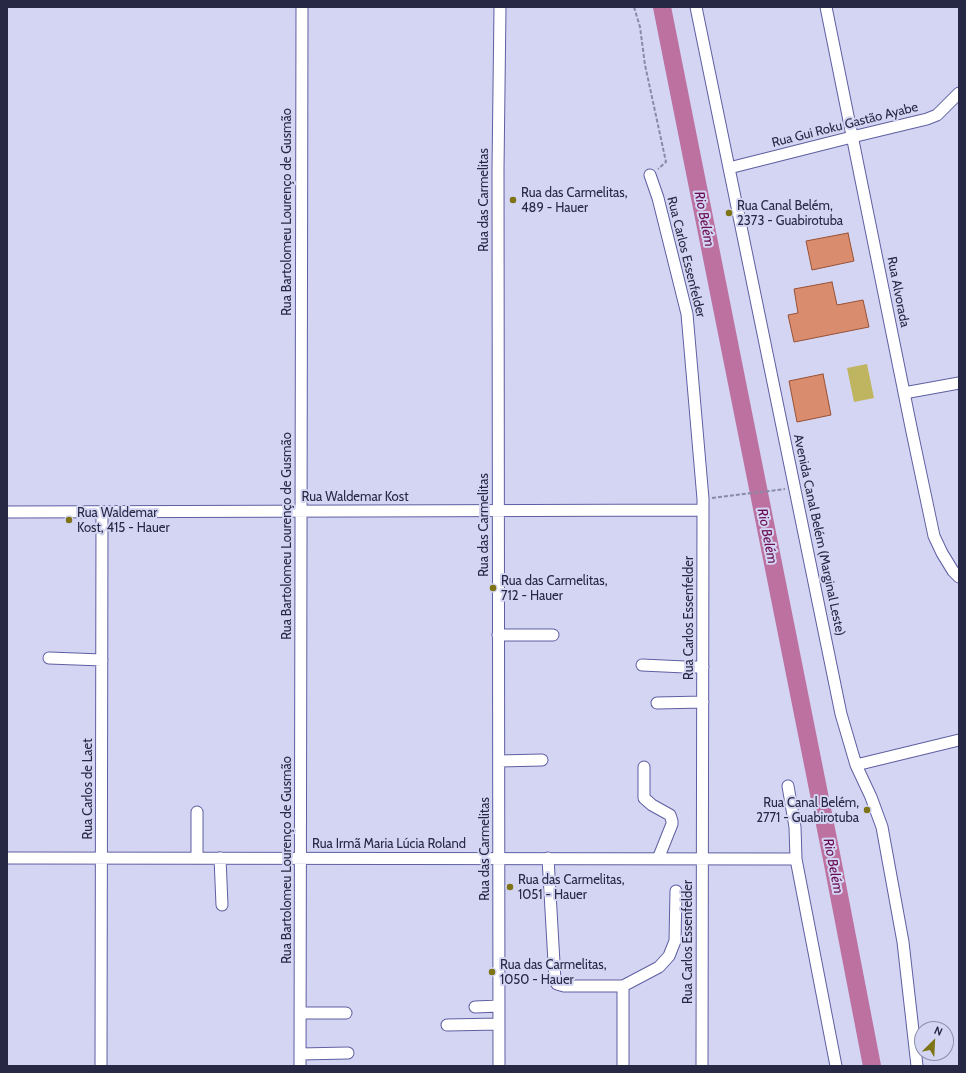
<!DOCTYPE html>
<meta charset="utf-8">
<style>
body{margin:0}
#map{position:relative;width:966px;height:1073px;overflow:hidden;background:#d3d5f3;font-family:Cabin,sans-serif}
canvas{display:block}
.frame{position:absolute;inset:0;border:8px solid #272844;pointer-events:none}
.north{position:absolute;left:914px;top:1021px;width:40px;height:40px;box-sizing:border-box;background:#d3d5f3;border:1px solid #8e90ad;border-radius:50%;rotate:24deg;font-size:11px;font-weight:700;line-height:16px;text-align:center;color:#272844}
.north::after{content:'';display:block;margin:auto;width:14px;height:18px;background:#7e7315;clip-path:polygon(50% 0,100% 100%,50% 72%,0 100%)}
</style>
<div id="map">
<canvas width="966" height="1073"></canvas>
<div class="frame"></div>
<div class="north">N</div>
</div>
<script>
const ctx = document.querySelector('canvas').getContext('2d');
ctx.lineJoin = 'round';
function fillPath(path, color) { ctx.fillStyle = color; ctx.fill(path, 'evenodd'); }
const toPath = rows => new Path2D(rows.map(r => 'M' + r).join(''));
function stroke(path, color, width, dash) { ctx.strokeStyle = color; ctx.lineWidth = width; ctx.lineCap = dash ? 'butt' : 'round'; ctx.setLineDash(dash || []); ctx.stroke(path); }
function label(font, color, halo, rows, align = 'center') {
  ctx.font = font + ' Cabin,sans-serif'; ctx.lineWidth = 4; ctx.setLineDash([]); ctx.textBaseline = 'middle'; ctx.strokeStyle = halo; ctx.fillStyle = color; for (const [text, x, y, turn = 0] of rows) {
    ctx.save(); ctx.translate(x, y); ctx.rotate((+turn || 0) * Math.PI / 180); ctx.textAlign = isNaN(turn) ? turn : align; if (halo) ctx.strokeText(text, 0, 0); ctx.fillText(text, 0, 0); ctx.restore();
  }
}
const green = toPath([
 [867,364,874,398,854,402,847,368]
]);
const river = toPath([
 [662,7,832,859,872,1066]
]);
const building = toPath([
 [848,233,854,261,812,270,806,241,848,233],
 [832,282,837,305,863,300,869,327,794,342,788,315,798,313,794,289,832,282],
 [823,374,831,415,797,422,789,381,823,374]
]);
const path = toPath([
 [634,7,640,27,645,65,666,162,658,169],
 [712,498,785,489]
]);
const minor = toPath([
 [696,7,841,714,856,765,871,797,882,827,903,942,917,1066],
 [826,7,912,432,934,536,942,553,953,571,959,577],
 [729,168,852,137,927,119,937,115,959,93],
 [650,175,658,198,687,314,703,499,702,1066],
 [904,393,959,383],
 [7,512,703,510],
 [498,635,553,635],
 [49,658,102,660],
 [642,665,685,667,703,667],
 [657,703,703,702],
 [499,761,542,760],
 [856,765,959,740],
 [644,767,644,798,652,805,670,815,672,821,672,824,658,859],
 [788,786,795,827,796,859,836,1066],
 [197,812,197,858],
 [7,858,796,859],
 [220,858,222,905],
 [548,858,555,980,557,984,564,986,623,986,623,1066],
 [623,986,659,967,669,956,675,941,676,891],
 [475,1007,499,1006],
 [300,1013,346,1013],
 [447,1025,499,1024],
 [300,1054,348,1053],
 [101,1066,102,512],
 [300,1066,302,7],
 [499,1066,498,169,500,7]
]);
const markers = [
 [513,200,4,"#7e7315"],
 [729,213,4,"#7e7315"],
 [69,520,4,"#7e7315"],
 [493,588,4,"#7e7315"],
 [867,810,4,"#7e7315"],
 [510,887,4,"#7e7315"],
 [492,972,4,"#7e7315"]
];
const streetNames = [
 ["Rua Gui Roku Gastão Ayabe",845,125,-14],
 ["Rua das Carmelitas",484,200,-90],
 ["Rua Bartolomeu Lourenço de Gusmão",287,212,-90],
 ["Rua Carlos Essenfelder",686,257,76],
 ["Rua Alvorada",898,292,79],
 ["Rua Waldemar Kost",355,497],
 ["Rua das Carmelitas",484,525,-90],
 ["Avenida Canal Belém (Marginal Leste)",819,535,78],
 ["Rua Bartolomeu Lourenço de Gusmão",287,536,-90],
 ["Rua Carlos Essenfelder",689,618,-90],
 ["Rua Carlos de Laet",88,789,-90],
 ["Rua Irmã Maria Lúcia Roland",389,844],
 ["Rua das Carmelitas",485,849,-90],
 ["Rua Bartolomeu Lourenço de Gusmão",287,860,-90],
 ["Rua Carlos Essenfelder",688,942,-90]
];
const poiNames = [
 ["Rua das Carmelitas,",521,193],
 ["489 - Hauer",521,208],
 ["Rua Canal Belém,",737,206],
 ["2373 - Guabirotuba",737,221],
 ["Rua Waldemar",77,513],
 ["Kost, 415 - Hauer",77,528],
 ["Rua das Carmelitas,",501,581],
 ["712 - Hauer",501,596],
 ["Rua Canal Belém,",859,803,"right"],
 ["2771 - Guabirotuba",859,818,"right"],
 ["Rua das Carmelitas,",518,880],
 ["1051 - Hauer",518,895],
 ["Rua das Carmelitas,",500,965],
 ["1050 - Hauer",500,980]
];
const waterNames = [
 ["Rio Belém",704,219,79],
 ["Rio Belém",767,536,79],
 ["Rio Belém",833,866,79]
];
fillPath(green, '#bfb460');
stroke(river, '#bc71a0', 18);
fillPath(building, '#d98c6e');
stroke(building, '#985135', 1);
stroke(minor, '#5f5fa1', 13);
stroke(path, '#888aa7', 2, [4, 2]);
stroke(minor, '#fff', 11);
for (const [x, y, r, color] of markers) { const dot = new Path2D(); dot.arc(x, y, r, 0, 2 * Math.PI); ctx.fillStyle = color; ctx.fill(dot); stroke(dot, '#d3d5f3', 1.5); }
label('13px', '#272844', '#d3d5f3', streetNames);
label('13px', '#272844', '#d3d5f3', poiNames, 'left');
label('italic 14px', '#6a0e51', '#d3d5f3', waterNames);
</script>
